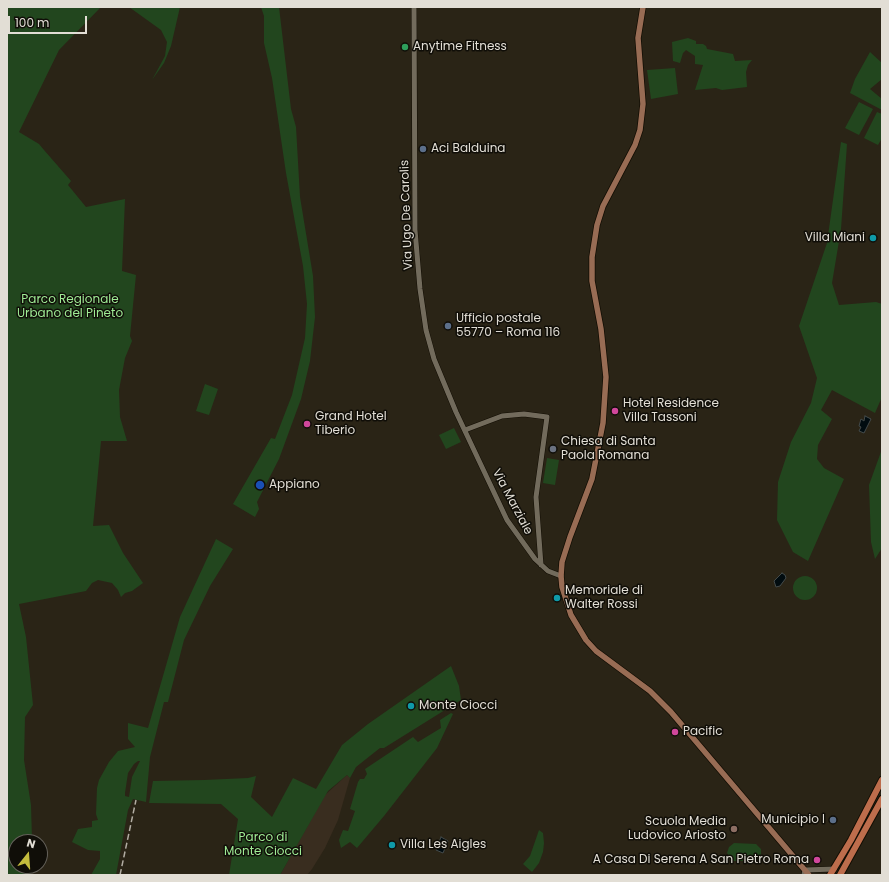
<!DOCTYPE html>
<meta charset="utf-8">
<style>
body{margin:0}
#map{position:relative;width:889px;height:882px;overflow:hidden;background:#2a2416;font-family:Poppins,sans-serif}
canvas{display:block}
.frame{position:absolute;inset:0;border:8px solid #e2ded5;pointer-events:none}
.north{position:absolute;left:8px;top:834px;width:40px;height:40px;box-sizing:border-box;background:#100e08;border:1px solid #64615a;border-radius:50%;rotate:17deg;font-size:11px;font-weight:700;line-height:16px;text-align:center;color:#e2ded5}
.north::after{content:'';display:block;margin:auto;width:14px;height:18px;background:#c4bc3d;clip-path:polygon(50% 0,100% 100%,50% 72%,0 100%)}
.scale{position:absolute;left:8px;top:16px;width:79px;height:18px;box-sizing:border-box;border:2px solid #e2ded5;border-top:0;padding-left:5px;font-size:12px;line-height:14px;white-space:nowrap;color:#e2ded5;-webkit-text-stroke:3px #100e08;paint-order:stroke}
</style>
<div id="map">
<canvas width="889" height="882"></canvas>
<div class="frame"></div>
<div class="north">N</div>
<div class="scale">100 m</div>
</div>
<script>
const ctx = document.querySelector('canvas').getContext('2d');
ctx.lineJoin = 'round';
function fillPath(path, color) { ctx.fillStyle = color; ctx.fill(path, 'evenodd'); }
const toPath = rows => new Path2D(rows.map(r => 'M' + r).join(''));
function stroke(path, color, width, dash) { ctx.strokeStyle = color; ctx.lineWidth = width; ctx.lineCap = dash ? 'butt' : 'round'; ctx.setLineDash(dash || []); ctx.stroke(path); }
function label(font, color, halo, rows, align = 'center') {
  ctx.font = font + ' Poppins,sans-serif'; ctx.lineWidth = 3; ctx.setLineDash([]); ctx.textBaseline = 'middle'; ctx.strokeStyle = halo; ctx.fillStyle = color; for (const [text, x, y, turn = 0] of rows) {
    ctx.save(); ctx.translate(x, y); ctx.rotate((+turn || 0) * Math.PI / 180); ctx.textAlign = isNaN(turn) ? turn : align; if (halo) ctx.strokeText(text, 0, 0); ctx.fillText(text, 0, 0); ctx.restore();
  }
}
const education = toPath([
 [347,775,350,778,338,820,325,848,312,869,307,875,280,875,325,795]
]);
const green = toPath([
 [7,7,101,7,59,50,19,132,39,144,44,150,71,181,68,185,86,207,125,199,122,271,136,275,130,336,132,341,125,358,119,390,120,417,127,441,101,441,93,526,109,525,123,553,143,583,132,591,125,593,121,597,118,590,112,583,98,580,92,583,86,591,19,604,26,637,33,705,25,717,24,760,31,805,32,839,32,842,16,842,16,866,30,866,31,875,7,875],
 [129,7,180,7,171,46,164,63,152,80,165,56,167,42,161,30],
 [261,7,279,7,291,109,296,127,300,197,313,276,315,317,310,361,301,399,279,459,257,502,259,509,255,517,233,504,271,438,275,439,292,395,305,338,307,304,303,266,286,173,272,78,264,43,264,16],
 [688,38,696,41,696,44,703,44,706,46,707,49,733,54,735,61,752,60,748,65,746,72,747,87,722,90,716,88,695,90,703,65,695,64,695,56,686,50,683,53,680,63,673,61,672,42],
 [870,52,882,63,882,79,870,89,882,99,882,110,850,93,855,79],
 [675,68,678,94,651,99,647,70],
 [859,102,873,109,859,135,845,128],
 [877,112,882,114,882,138,878,145,864,138],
 [841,142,847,144,841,229,832,283,839,305,876,302,882,304,882,397,875,413,832,390,821,410,832,419,818,445,817,459,824,468,844,479,808,561,793,552,777,520,778,482,791,442,811,403,817,378,799,326,827,243],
 [205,384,218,389,209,415,196,411],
 [454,428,461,442,446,449,439,435],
 [882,449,882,548,875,559,871,542,869,485],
 [547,458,559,460,555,485,543,483],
 [216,539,233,549,210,586,184,640,168,702,164,702,150,757,146,802,133,799,128,810,116,875,91,875,100,859,100,851,88,850,72,842,78,829,92,827,92,821,98,820,96,814,97,788,99,780,109,762,118,751,135,747,128,739,128,723,148,728,180,617],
 [138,761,140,761,132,777,129,797,125,796,125,793,128,773,134,764],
 '793 588a12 12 0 1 1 24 0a12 12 0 1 1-24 0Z',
 [451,666,459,686,461,700,384,748,380,748,356,767,350,778,347,775,328,791,280,875,229,875,238,819,221,804,149,803,153,781,204,780,248,778,256,776,251,797,272,817,293,778,316,789,342,745,368,724],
 [451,713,453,714,437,748,384,816,357,848,350,842,341,848,339,840,343,830,348,831,355,811,350,809,358,782,360,779,364,779,367,774,365,769,413,737,418,742,441,728,440,720],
 [539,830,543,833,544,843,543,852,539,863,532,872,523,864,530,856],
 [734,843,756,844,761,849,761,855,754,861,733,861,727,853,729,847]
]);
const water = toPath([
 [865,416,871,419,864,433,859,431,861,427,859,426,861,419,864,421,865,416],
 [782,573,785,575,786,578,780,586,776,587,774,581,782,573],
 [441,837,448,841,443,853,436,850,441,837]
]);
const tertiary = toPath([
 [414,7,415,230,420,289,426,330,434,359,456,412,507,520,535,559,548,571,561,576],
 [465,430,502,416,524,414,547,417,536,497,541,565],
 [804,875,805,870,834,869]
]);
const secondary = toPath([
 [643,7,638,38,643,104,640,130,635,145,603,206,597,225,592,257,592,281,601,329,606,377,603,423,592,479,570,537,562,562,561,576,562,587,571,615,586,640,596,651,650,691,671,712,809,875]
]);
const primary = toPath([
 [830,875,851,840,882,780],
 [840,875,882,799]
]);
const rail = toPath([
 [120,875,136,800]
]);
const markers = [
 [405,47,4,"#2e9e5b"],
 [423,149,4,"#5c6f8a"],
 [873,238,4,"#0f9aa8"],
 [448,326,4,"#5c6f8a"],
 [615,411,4,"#d1479c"],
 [307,424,4,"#d1479c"],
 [553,449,4,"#6b7280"],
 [260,485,5,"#1a4fb4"],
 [557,598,4,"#0f9aa8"],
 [411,706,4,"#0f9aa8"],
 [675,732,4,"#d1479c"],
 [833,820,4,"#5c6f8a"],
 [734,829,4,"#8d6e63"],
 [392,845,4,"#0f9aa8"],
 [817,860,4,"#d1479c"]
];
const poiNames = [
 ["Anytime Fitness",413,47],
 ["Aci Balduina",431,149],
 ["Villa Miani",865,238,"right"],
 ["Ufficio postale",456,319],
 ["55770 – Roma 116",456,333],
 ["Hotel Residence",623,404],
 ["Villa Tassoni",623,418],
 ["Grand Hotel",315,417],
 ["Tiberio",315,431],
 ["Chiesa di Santa",561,442],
 ["Paola Romana",561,456],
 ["Appiano",269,485],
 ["Memoriale di",565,591],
 ["Walter Rossi",565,605],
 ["Monte Ciocci",419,706],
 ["Pacific",683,732],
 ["Municipio I",825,820,"right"],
 ["Scuola Media",726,822,"right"],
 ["Ludovico Ariosto",726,836,"right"],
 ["Villa Les Aigles",400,845],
 ["A Casa Di Serena A San Pietro Roma",809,860,"right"]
];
const streetNames = [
 ["Via Ugo De Carolis",407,215,-92],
 ["Via Marziale",512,502,62]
];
const parkNames = [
 ["Parco Regionale",70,300],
 ["Urbano del Pineto",70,314],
 ["Parco di",263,838],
 ["Monte Ciocci",263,852]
];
fillPath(education, '#392d1f');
fillPath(green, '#22461e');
fillPath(water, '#010c10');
stroke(water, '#444b4b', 1);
stroke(tertiary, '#120d03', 6);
stroke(secondary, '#120d03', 7);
stroke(primary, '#120d03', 8);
stroke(tertiary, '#726b5c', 5);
stroke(secondary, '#986c54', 5.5);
stroke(primary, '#bd6d4c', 6);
stroke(rail, '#b2ada3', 1.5, [6, 3]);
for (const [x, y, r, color] of markers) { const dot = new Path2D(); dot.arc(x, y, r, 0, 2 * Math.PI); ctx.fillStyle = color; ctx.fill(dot); stroke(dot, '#100e08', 1.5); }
label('12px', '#e2ded5', '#100e08', poiNames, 'left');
label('12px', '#e2ded5', '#100e08', streetNames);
label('12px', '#9fec95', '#100e08', parkNames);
</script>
